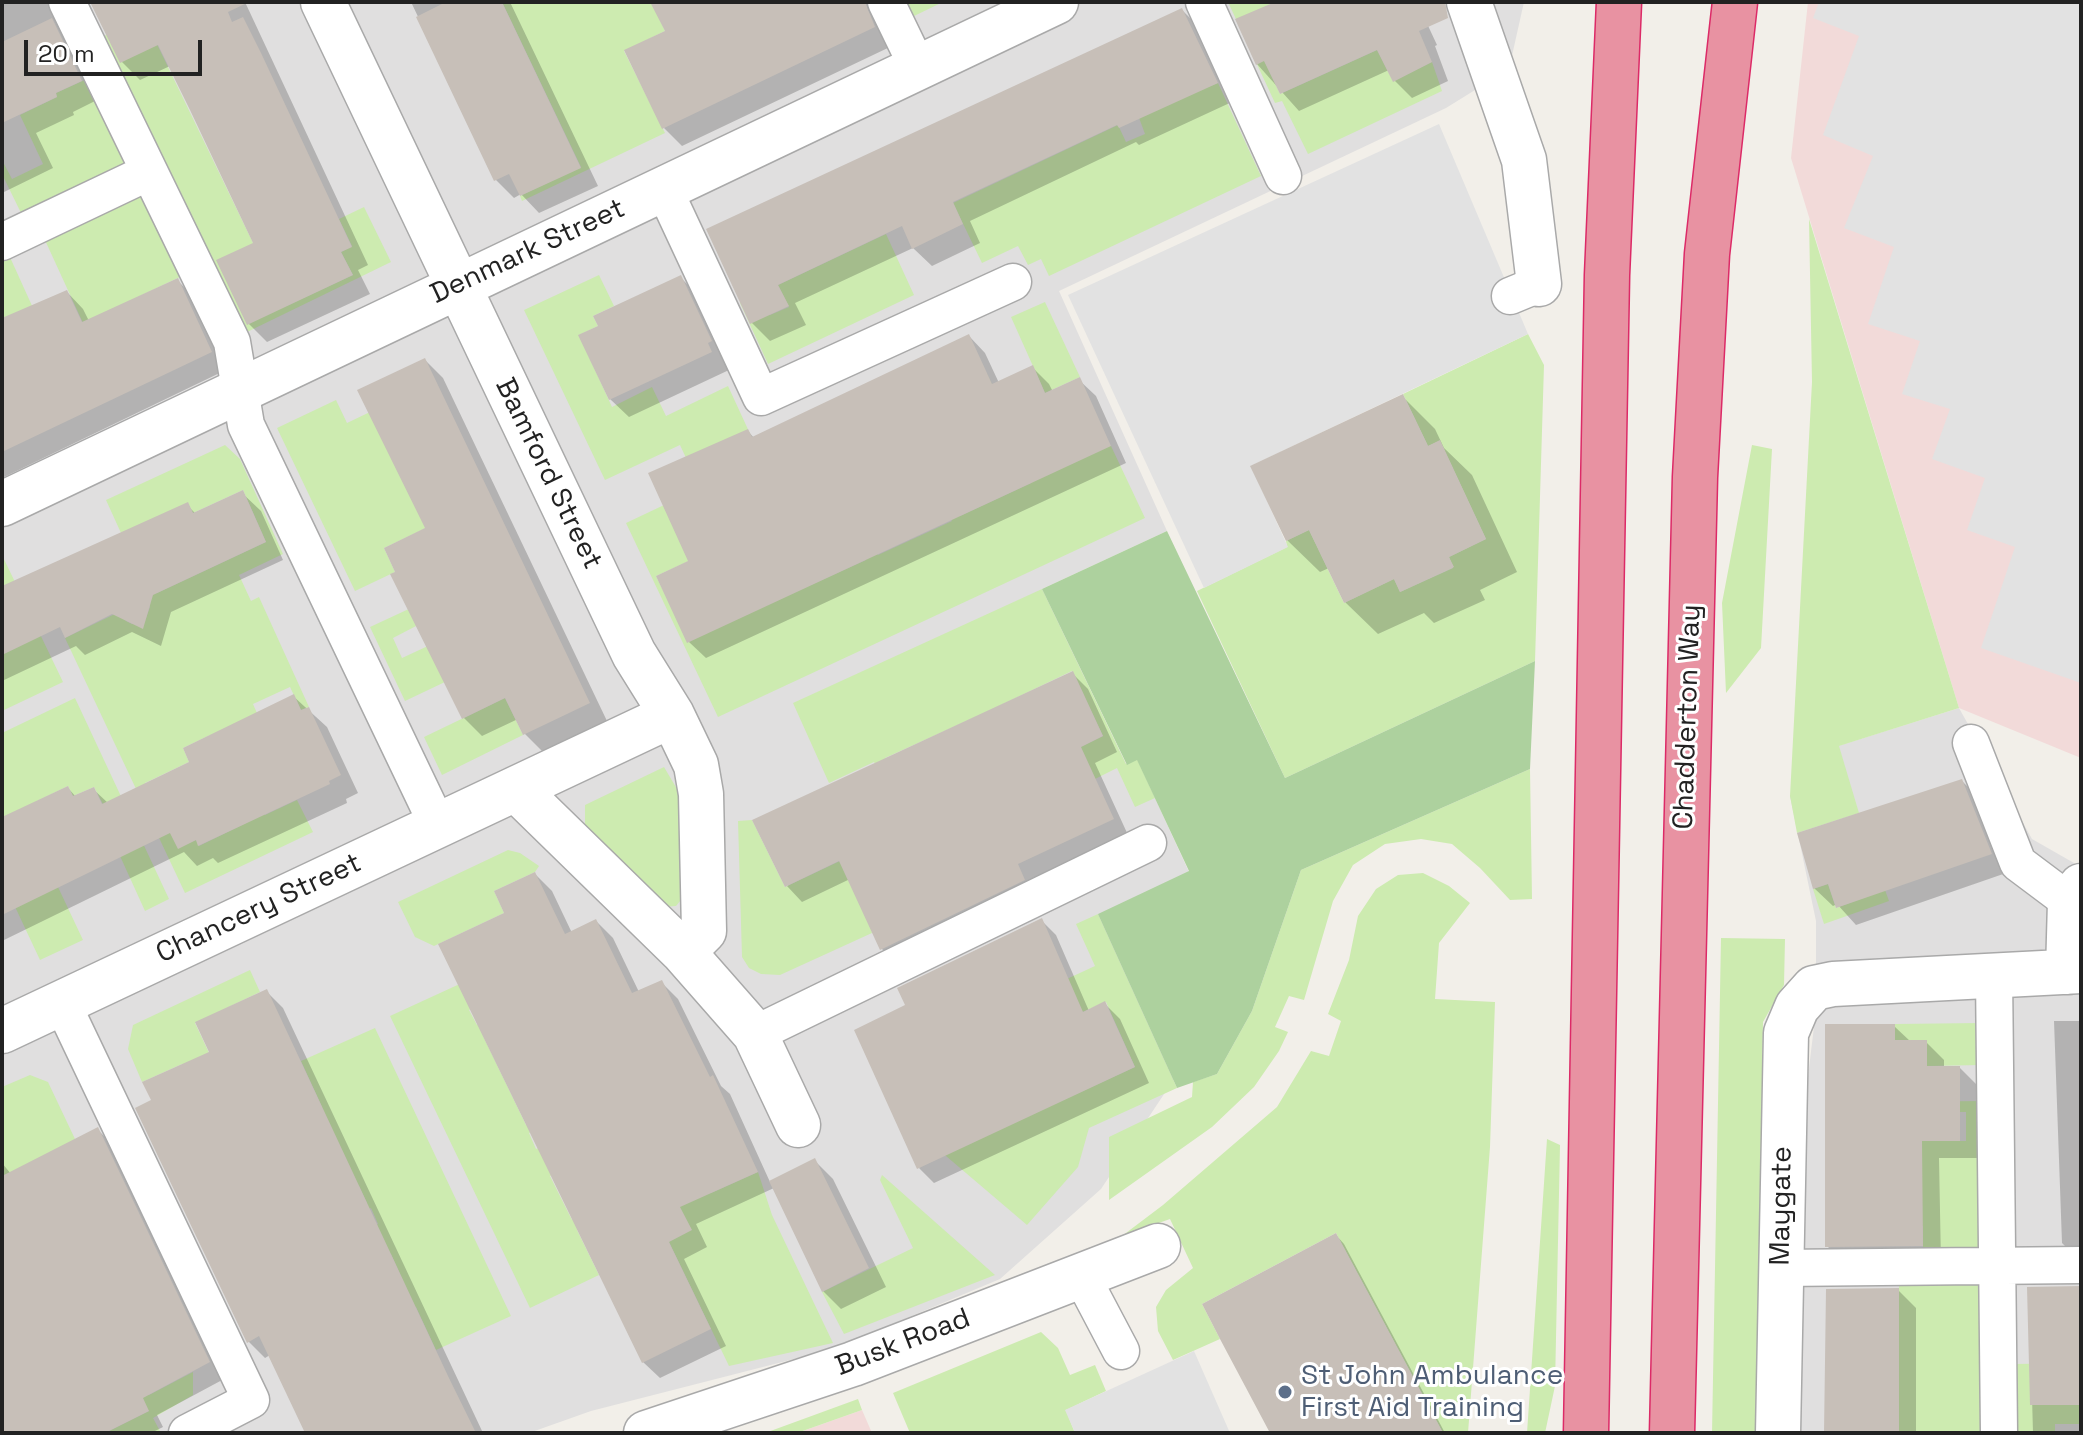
<!DOCTYPE html>
<style>
body{margin:0}
#map{position:relative;width:2083px;height:1435px;overflow:hidden;background:#f2efe9;font-family:"Space Grotesk",sans-serif}
canvas{display:block}
.frame{position:absolute;inset:0;border:4px solid #222;pointer-events:none}
.scale{position:absolute;left:24px;top:40px;width:178px;height:36px;box-sizing:border-box;border:4px solid #222;border-top:0;padding-left:10px;font-size:24px;line-height:28px;white-space:nowrap;color:#222;-webkit-text-stroke:6px #fff;paint-order:stroke}
</style>
<div id="map">
<canvas width="2083" height="1435"></canvas>
<div class="frame"></div>
<div class="scale">20 m</div>
</div>
<script>
const ctx = document.querySelector('canvas').getContext('2d');
ctx.lineJoin = 'round';
function fillPath(path, color) { ctx.fillStyle = color; ctx.fill(path, 'evenodd'); }
const toPath = rows => new Path2D(rows.map(r => 'M' + r).join(''));
function stroke(path, color, width, dash) { ctx.strokeStyle = color; ctx.lineWidth = width; ctx.lineCap = dash ? 'butt' : 'round'; ctx.setLineDash(dash || []); ctx.stroke(path); }
function label(font, color, halo, rows, align = 'center') {
  ctx.font = font + ' "Space Grotesk",sans-serif'; ctx.lineWidth = 6; ctx.setLineDash([]); ctx.textBaseline = 'middle'; ctx.strokeStyle = halo; ctx.fillStyle = color; for (const [text, x, y, turn = 0] of rows) {
    ctx.save(); ctx.translate(x, y); ctx.rotate((+turn || 0) * Math.PI / 180); ctx.textAlign = isNaN(turn) ? turn : align; if (halo) ctx.strokeText(text, 0, 0); ctx.fillText(text, 0, 0); ctx.restore();
  }
}
const residential = toPath([
 [2,2,1524,2,1509,69,1446,108,1059,291,1167,531,1042,589,1126,764,1137,759,1189,872,1180,1070,1101,1189,1000,1279,833,1349,591,1411,529,1433,2,1433],
 [1959,708,2032,839,2081,867,2081,1433,1765,1433,1816,1010,1816,921,1790,796,1838,746]
]);
const commercial = toPath([
 [1808,2,2081,2,2081,758,1959,708,1791,158],
 [862,1410,872,1433,797,1433]
]);
const grass = toPath([
 [502,2,661,2,653,6,665,31,624,51,665,133,522,201,520,196,581,167],
 [906,2,941,2,941,3,912,17],
 [1228,2,1275,2,1266,6,1247,24,1280,94,1377,50,1393,81,1432,62,1442,91,1308,154,1282,101,1275,103],
 [123,27,154,38,284,307,353,275,341,252,352,246,339,219,364,207,391,262,243,334,102,37],
 [91,77,132,162,22,215,2,174,2,160,12,179,43,164,20,115,57,97,56,93],
 [1218,83,1261,176,1049,276,1041,259,1028,265,1018,246,982,263,953,203,1118,125,1126,142,1145,134,1138,115],
 [145,192,184,275,83,323,44,238],
 [1809,219,1959,708,1839,746,1859,813,1797,833,1790,796,1812,382],
 [886,234,914,295,768,364,740,303,759,293,770,315,789,307,778,285],
 [9,255,48,341,2,362,2,258],
 [599,275,614,306,593,316,598,326,579,335,612,407,652,387,666,416,728,386,752,438,795,592,866,560,835,491,846,487,878,555,952,521,920,453,987,374,1006,413,1111,446,1145,518,718,717,626,523,700,488,680,445,605,480,524,310],
 [1000,416,1031,483,960,516],
 [722,546,688,642,656,576],
 [1045,302,1080,377,1045,393,1011,317],
 [1528,334,1544,365,1535,661,1285,778,1197,591,1287,547,1286,541,1309,530,1344,603,1394,579,1400,592,1453,568,1449,557,1486,539,1440,441,1428,446,1403,394],
 [336,400,347,423,370,412,426,528,384,548,395,572,355,591,277,428],
 [225,445,240,459,283,554,239,575,251,601,259,597,309,707,301,710,290,687,253,704,263,727,263,810,265,815,297,800,313,832,185,893,65,638,121,611,126,621,132,624,146,618,150,607,123,546,126,544,106,500],
 [243,490,266,542,157,593,188,503,193,513],
 [210,735,246,823,199,846,196,840,178,848,145,783,189,762,183,748],
 [1752,445,1772,449,1761,648,1726,693,1722,603],
 [2,555,63,682,2,711],
 [454,588,418,625,393,638,402,658,471,626,466,672,405,701,370,627],
 [1042,589,1126,764,1137,759,1155,798,1135,807,1117,768,1095,779,1058,758,1103,736,1072,671,982,714,1003,784,973,718,885,758,906,829,874,762,829,783,793,703],
 [75,698,169,899,145,911,120,856,106,810,94,787,73,796,68,786,37,801,2,830,2,733],
 [505,698,523,735,442,775,424,737],
 [664,767,680,794,685,895,676,906,663,907,585,827,585,805],
 [1530,769,1532,899,1510,900,1480,868,1452,844,1421,839,1385,844,1353,865,1333,901,1304,1000,1289,996,1275,1027,1288,1032,1279,1051,1254,1087,1212,1127,1109,1200,1109,1137,1192,1097,1193,1082,1217,1074,1252,1011,1301,870],
 [752,820,785,887,861,851,872,933,780,975,761,974,749,968,742,957,738,821],
 [508,850,520,853,539,866,535,872,494,891,504,913,434,946,415,937,398,902],
 [2,859,58,887,83,940,40,960,2,879],
 [1423,873,1449,886,1470,903,1439,943,1435,999,1495,1002,1490,1147,1468,1433,1443,1433,1336,1233,1202,1304,1220,1339,1173,1360,1158,1331,1156,1307,1166,1290,1193,1268,1170,1219,1122,1236,1163,1205,1277,1107,1311,1051,1329,1056,1341,1021,1328,1014,1349,960,1358,916,1376,889,1398,875],
 [1828,884,1836,908,1885,890,1889,901,1824,924,1813,889],
 [1098,914,1177,1088,1089,1128,1078,1167,1027,1225,946,1156,892,1113,1050,1106,1135,1067,1106,1002,1059,1022,1045,989,1095,966,1076,924],
 [1721,938,1785,939,1784,985,1763,1022,1758,1433,1712,1433],
 [250,970,260,992,195,1023,250,1140,322,1107,301,1061,375,1028,511,1316,436,1350,416,1307,410,1310,408,1304,316,1348,247,1205,275,1193,296,1237,367,1203,359,1186,354,1188,328,1132,332,1130,324,1113,320,1111,226,1157,182,1064,142,1082,128,1049,133,1025],
 [371,1208,378,1224,372,1228,386,1256,391,1254,411,1299,342,1333,299,1242],
 [464,982,476,1006,469,1010,477,1025,552,990,483,1036,526,1125,601,1098,529,1133,536,1149,543,1146,556,1173,550,1176,572,1220,698,1167,711,1193,758,1172,772,1215,833,1343,729,1366,669,1242,577,1230,599,1275,530,1308,390,1016],
 [1982,1023,1982,1065,1927,1066,1927,1040,1895,1040,1895,1024],
 [30,1075,48,1082,75,1139,14,1195,2,1170,2,1087],
 [1982,1101,1984,1255,1923,1255,1923,1226,1895,1226,1895,1141,1966,1141,1966,1112,1895,1112,1894,1102],
 [1547,1139,1560,1145,1555,1386,1545,1433,1527,1433],
 [882,1175,995,1275,844,1334,822,1292,913,1248,880,1180],
 [2,1256,149,1395,193,1372,193,1395,153,1418,161,1433,105,1433,149,1411],
 [1983,1283,1984,1433,1899,1433,1899,1284],
 [1041,1332,1058,1348,1070,1375,1095,1365,1106,1391,1066,1410,1075,1433,910,1433,893,1393],
 [2080,1363,2081,1424,2055,1424,2055,1433,2015,1433,2014,1364],
 [858,1399,862,1410,797,1433,765,1433]
]);
const forest = toPath([
 [1167,531,1285,778,1535,661,1530,769,1301,870,1252,1011,1217,1074,1177,1088,1098,914,1189,871,1137,760,1127,765,1042,589]
]);
const parking = toPath([
 [1819,2,2081,2,2081,683,1981,648,2015,547,1967,530,1985,478,1932,459,1950,409,1902,394,1920,341,1868,324,1894,247,1844,228,1873,156,1823,135,1859,36,1813,18],
 [1439,124,1528,334,1251,466,1288,547,1204,588,1068,295],
 [1194,1351,1230,1433,1075,1433,1065,1410]
]);
const shadow = toPath([
 [2,2,75,2,99,99,73,112,74,115,36,133,53,168,2,193],
 [93,2,245,2,368,265,358,270,370,294,267,342,249,324,218,261,256,244,170,66,140,80,122,62],
 [411,2,510,2,598,186,539,213,521,194,514,198,496,180],
 [728,2,882,2,892,46,682,146,664,128],
 [1280,2,1417,2,1437,45,1435,46,1448,81,1412,98,1394,80,1389,70,1299,111,1257,64],
 [1182,10,1200,28,1234,101,1139,145,1136,142,970,221,980,243,932,266,913,248,795,303,806,325,770,341,752,323,709,230],
 [681,278,699,296,729,370,629,417,610,399,600,326],
 [177,280,194,297,228,369,2,478,2,320,67,292,83,309,89,321],
 [969,336,985,353,999,383,1033,368,1049,384,1053,392,1079,380,1096,396,1126,463,706,658,689,642,690,562,748,431,754,438],
 [425,360,443,378,607,721,543,752,525,734,518,719,482,736,464,718,397,573,427,529],
 [1403,397,1435,429,1444,448,1472,475,1517,572,1480,590,1485,600,1434,623,1424,613,1378,634,1345,602,1329,568,1320,572,1287,540],
 [242,493,261,511,283,560,171,612,161,646,132,632,85,655,76,646,2,681,2,588,187,505,196,514],
 [1072,673,1088,689,1117,752,1095,763,1128,835,897,964,882,949,850,879,802,902,787,886],
 [293,696,327,727,358,793,346,799,347,803,218,863,213,858,197,866,184,852,2,941,2,820,68,788,76,797,93,789,108,803,192,763],
 [1962,781,1980,799,2009,872,1856,925,1837,904,1833,906,1814,888],
 [535,874,552,891,572,933,596,921,613,938,639,992,661,982,678,999,721,1086,730,1094,770,1182,815,1161,833,1179,886,1287,841,1309,823,1291,774,1188,696,1224,707,1247,684,1259,726,1346,660,1378,643,1362,507,914],
 [1041,920,1056,935,1089,1011,1105,1004,1120,1019,1149,1083,934,1183,919,1168],
 [267,992,283,1008,483,1433,307,1433,270,1355,265,1358,249,1342,153,1101,212,1052],
 [2054,1021,2081,1021,2081,1262,2062,1243],
 [1894,1026,1911,1042,1926,1042,1944,1060,1944,1068,1960,1068,1978,1086,1978,1158,1939,1158,1941,1263,1845,1264,1827,1246],
 [98,1130,113,1145,224,1379,157,1415,163,1427,151,1433,3,1433,2,1163,11,1174],
 [1336,1235,1344,1244,1445,1433,1273,1433],
 [2081,1288,2081,1433,2033,1433,2029,1289],
 [1898,1290,1916,1308,1916,1433,1826,1433]
]);
const building = toPath([
 [90,2,249,2,228,12,232,22,243,17,261,53,352,247,341,252,353,275,247,325,216,260,253,243,190,110,158,45,120,63],
 [446,2,502,2,581,168,520,196,509,174,494,181,416,17],
 [650,2,865,2,875,27,662,129,624,50,665,31],
 [1275,2,1445,2,1448,18,1419,31,1432,62,1393,82,1377,50,1280,94,1264,61,1256,65,1235,19],
 [1182,8,1218,83,1119,128,1117,125,953,202,963,224,912,249,902,226,778,285,789,306,750,324,706,229],
 [52,18,82,81,56,93,57,97,2,123,2,42],
 [681,275,712,341,708,343,712,352,609,400,578,335,598,326,593,316],
 [178,278,212,352,2,452,2,318,67,290,82,322],
 [969,334,992,384,1033,365,1045,393,1080,377,1111,446,687,643,656,576,688,561,648,473,748,429,752,437],
 [425,358,590,703,523,735,505,698,462,719,390,574,395,572,384,548,425,528,357,390],
 [1403,394,1428,446,1440,440,1486,539,1449,557,1454,567,1400,592,1394,579,1344,603,1309,530,1286,541,1250,466],
 [243,490,266,542,153,595,143,629,112,614,65,638,60,627,2,655,2,586,188,502,193,513],
 [1073,671,1103,736,1081,747,1114,819,1018,864,1025,880,880,950,839,861,785,887,752,820],
 [294,694,301,710,309,707,341,775,329,781,330,784,198,846,196,840,178,849,170,833,2,915,2,817,68,786,73,796,94,787,102,804,189,762,183,748],
 [1962,779,1992,854,1836,908,1828,884,1813,889,1797,833],
 [535,872,565,934,596,919,632,993,662,980,710,1077,713,1075,758,1172,680,1207,692,1230,669,1242,711,1329,642,1363,438,944,504,913,494,891],
 [1042,918,1083,1012,1105,1001,1135,1067,917,1169,854,1030,905,1005,897,988],
 [267,989,448,1376,476,1433,305,1433,259,1336,247,1343,135,1108,151,1100,142,1082,209,1052,195,1022],
 [1825,1024,1895,1024,1895,1040,1927,1040,1927,1066,1960,1066,1960,1141,1922,1141,1923,1246,1825,1247],
 [98,1127,210,1362,143,1398,149,1411,105,1433,2,1433,2,1176],
 [815,1158,869,1268,822,1292,769,1181],
 [1336,1233,1443,1433,1270,1433,1220,1339,1202,1304],
 [2081,1286,2081,1405,2030,1405,2027,1287],
 [1899,1288,1899,1433,1824,1433,1826,1289]
]);
const lane = toPath([
 [67,2,232,342,246,425,438,826],
 [886,2,918,68],
 [1204,2,1283,176],
 [663,187,761,397,1013,282],
 [2,242,149,172],
 [1510,296,1539,284],
 [1971,743,2018,863,2070,902],
 [1994,975,1999,1433],
 [62,1003,251,1400,187,1433],
 [755,1034,1148,843],
 [1780,1268,2081,1265],
 [1082,1277,1121,1351]
]);
const street = toPath([
 [323,2,634,654,672,715,696,765,701,794,704,931,683,952],
 [1469,2,1524,160,1539,284],
 [2,504,1056,2],
 [516,789,683,952,755,1034,798,1125],
 [2068,972,2070,902,2081,886],
 [2,1031,672,715],
 [646,1433,853,1364,1158,1246],
 [1778,1433,1786,1033,1797,1007,1814,988,1833,984,2081,971]
]);
const highway = toPath([
 [1586,1433,1607,275,1619,2],
 [1672,1433,1695,477,1707,254,1735,2]
]);
const markers = [
 [1285,1392,8,"#5c6f8a"]
];
const streetNames = [
 ["Denmark Street",528,252,-25],
 ["Bamford Street",548,474,64],
 ["Chadderton Way",1688,717,-88],
 ["Chancery Street",259,909,-25],
 ["Maygate",1782,1206,-89],
 ["Busk Road",903,1343,-21]
];
const serviceNames = [
 ["St John Ambulance",1301,1376],
 ["First Aid Training",1301,1408]
];
fillPath(residential, '#e0dfdf');
fillPath(commercial, '#f2dad9');
fillPath(grass, '#cdebb0');
fillPath(forest, '#add19e');
fillPath(parking, '#e2e2e2');
fillPath(shadow, '#0003');
fillPath(building, '#c7bfb8');
stroke(lane, '#a9a9a9', 39);
stroke(street, '#a9a9a9', 47);
stroke(highway, '#dc2a67', 47);
stroke(lane, '#fff', 36);
stroke(street, '#fff', 44);
stroke(highway, '#e892a2', 44);
for (const [x, y, r, color] of markers) { const dot = new Path2D(); dot.arc(x, y, r, 0, 2 * Math.PI); ctx.fillStyle = color; ctx.fill(dot); stroke(dot, '#fff', 3); }
label('28px', '#222', '#fff', streetNames);
label('28px', '#4e5e75', '#fff', serviceNames, 'left');
</script>
